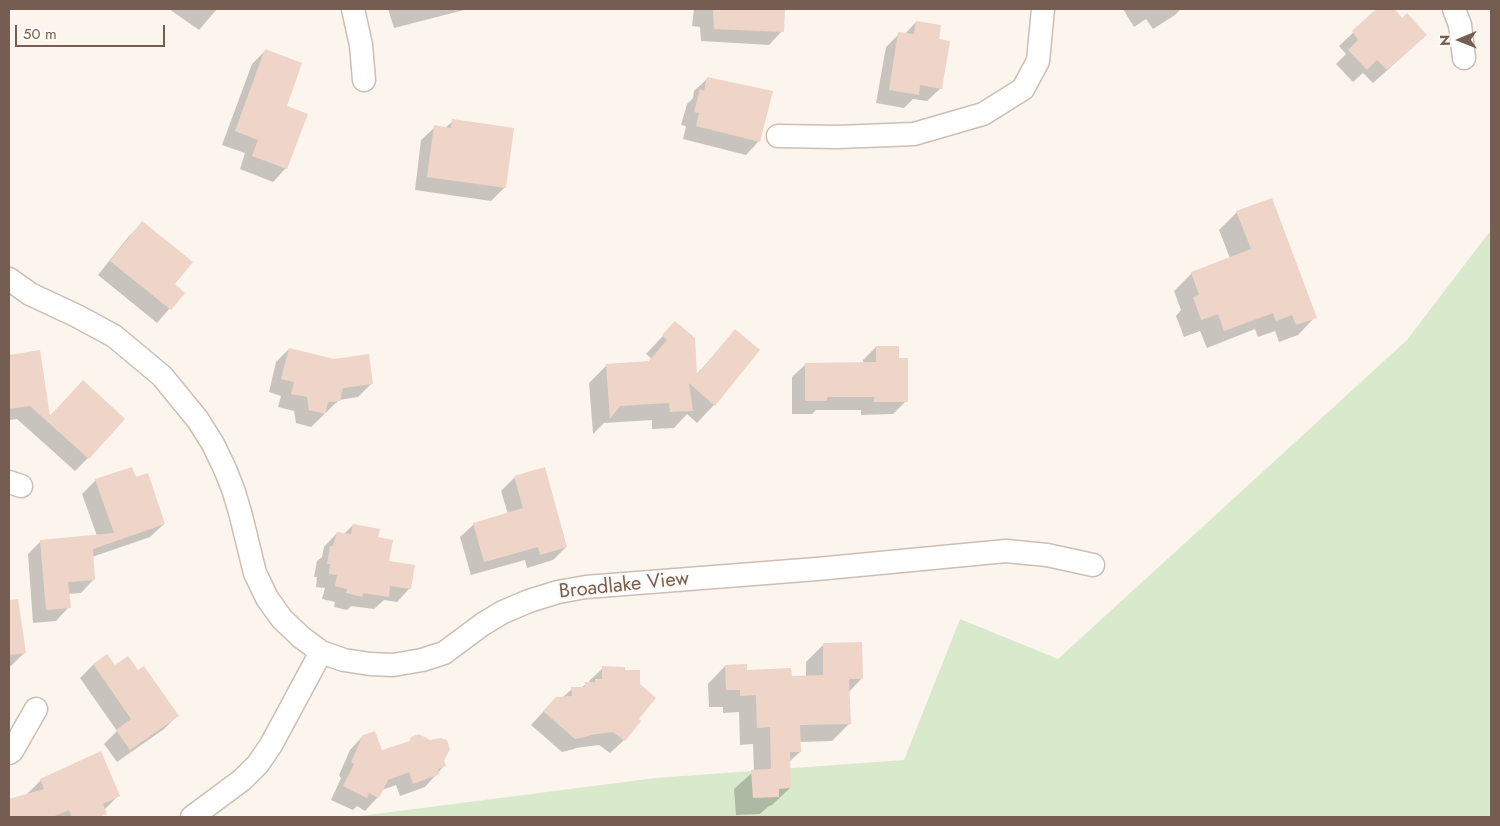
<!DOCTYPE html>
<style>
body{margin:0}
#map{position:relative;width:1500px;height:826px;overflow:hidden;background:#fbf5ed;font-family:Jost,sans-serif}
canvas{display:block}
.frame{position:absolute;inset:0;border:10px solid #755d51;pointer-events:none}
.north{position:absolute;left:1435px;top:15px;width:50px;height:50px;-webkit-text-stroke:4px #fef9f4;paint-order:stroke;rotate:269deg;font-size:14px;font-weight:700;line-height:20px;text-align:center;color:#755d51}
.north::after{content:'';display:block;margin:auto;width:18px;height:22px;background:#755d51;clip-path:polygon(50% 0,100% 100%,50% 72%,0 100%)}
.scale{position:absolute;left:15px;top:25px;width:150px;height:22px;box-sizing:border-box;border:2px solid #755d51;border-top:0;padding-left:6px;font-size:15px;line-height:18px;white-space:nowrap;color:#755d51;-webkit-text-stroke:4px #fef9f4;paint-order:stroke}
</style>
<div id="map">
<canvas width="1500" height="826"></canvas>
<div class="frame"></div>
<div class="north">N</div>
<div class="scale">50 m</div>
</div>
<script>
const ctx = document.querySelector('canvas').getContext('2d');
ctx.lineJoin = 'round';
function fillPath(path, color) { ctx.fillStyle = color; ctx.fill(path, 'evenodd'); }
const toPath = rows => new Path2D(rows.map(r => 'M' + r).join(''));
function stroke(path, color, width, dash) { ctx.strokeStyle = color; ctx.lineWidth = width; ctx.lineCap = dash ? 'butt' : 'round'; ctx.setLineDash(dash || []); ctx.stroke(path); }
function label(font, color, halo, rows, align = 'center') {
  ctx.font = font + ' Jost,sans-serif'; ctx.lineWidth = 4; ctx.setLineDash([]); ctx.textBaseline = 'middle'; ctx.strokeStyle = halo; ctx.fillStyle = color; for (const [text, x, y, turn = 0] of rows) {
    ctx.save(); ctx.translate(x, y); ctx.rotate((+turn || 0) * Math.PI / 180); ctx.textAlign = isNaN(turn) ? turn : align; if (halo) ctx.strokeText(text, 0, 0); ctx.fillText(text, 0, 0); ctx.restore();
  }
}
const green = toPath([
 [1491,230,1491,817,352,817,656,778,904,760,960,619,1058,659,1407,340]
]);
const shadow = toPath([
 [169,9,217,9,199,30],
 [388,9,468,9,394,28],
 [694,9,784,9,782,31,769,45,701,41,700,27,692,26],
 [1123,9,1181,9,1175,15,1153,29,1146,19,1134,27],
 [1378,9,1393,9,1402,20,1412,48,1373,83,1363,73,1353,82,1336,64,1346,54,1339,46],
 [916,22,938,41,941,88,927,101,913,99,904,108,876,103,886,47,899,34,905,34],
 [265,51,286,168,273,182,240,169,245,153,222,145,252,64],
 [708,78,759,141,746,155,683,139,686,126,681,125,687,104,693,98,694,91],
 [453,121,505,187,491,201,415,190,421,140,435,127,445,128],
 [1237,212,1315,317,1298,335,1279,342,1275,331,1258,337,1255,329,1207,348,1200,331,1184,337,1176,316,1181,310,1174,291,1192,273,1230,258,1219,230],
 [143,223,173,285,183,293,157,323,98,275,129,236],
 [675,323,696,375,735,331,714,405,697,423,687,414,674,428,652,429,652,420,604,423,593,434,589,383,607,365,647,363,651,358,646,354],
 [876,347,898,359,906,401,893,414,861,415,861,410,816,410,812,414,792,414,792,377,806,364,863,364,863,360],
 [289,349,372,383,358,397,339,400,311,427,296,423,294,411,278,407,281,396,269,392,276,362],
 [39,352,49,417,83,381,88,458,75,471,17,419,9,420,9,356],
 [515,477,566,547,553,560,527,568,525,560,471,575,460,537,474,524,508,514,501,491],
 [135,479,164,524,150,537,92,557,94,579,81,593,68,594,69,607,56,621,33,623,28,554,41,541,97,536,82,494,96,480],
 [353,525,377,538,388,562,410,588,397,602,384,600,374,609,351,606,347,610,334,607,335,602,322,599,325,588,316,587,317,577,314,577,317,561,322,557,324,547,337,533,344,534],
 [18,606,25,652,11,666,9,666,9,607],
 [823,645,862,678,849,692,850,723,832,741,799,742,800,752,789,762,790,788,772,805,769,806,760,814,736,815,734,789,754,771,753,744,740,745,739,712,723,713,723,707,709,707,708,684,725,666,746,671,791,677,806,677,806,662],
 [107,655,115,667,138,672,177,716,164,729,117,762,104,744,117,731,80,678,93,665],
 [603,668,637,719,624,740,610,753,599,745,576,748,574,749,562,752,531,725,556,698,563,697,572,689,581,688,586,684,589,683,589,681],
 [363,736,381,751,408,743,412,738,443,761,444,766,425,787,400,796,396,785,382,790,378,797,365,811,357,806,353,810,331,800,341,778,339,775,350,750],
 [41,780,118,796,104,810,105,813,101,817,9,817,9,801,28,795,27,794]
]);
const building = toPath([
 [713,9,785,9,784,32,714,29],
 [1376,9,1395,9,1402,18,1407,13,1427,35,1387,70,1377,60,1367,70,1348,50,1358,40,1352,31],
 [916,21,941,25,939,39,950,41,942,89,920,85,919,95,889,90,898,32,914,34],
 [265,49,302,63,287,106,308,114,287,169,252,156,258,140,235,131],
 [707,77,773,91,760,142,696,126,699,113,694,112,700,89,704,91],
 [452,119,514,128,506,188,427,177,434,125,451,128],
 [1272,198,1317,318,1296,325,1292,315,1276,321,1273,313,1224,331,1218,314,1201,320,1193,297,1199,295,1191,272,1251,249,1236,211],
 [142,221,193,262,175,284,185,293,171,310,110,261],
 [675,321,695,338,697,375,735,329,760,350,715,406,689,383,693,411,670,412,669,403,620,406,610,419,606,364,649,361,667,340,662,335],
 [876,346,899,346,899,358,908,358,908,402,874,402,874,397,827,397,827,401,805,401,805,363,876,362],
 [289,348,334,359,369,354,373,384,343,388,340,401,328,402,325,414,309,410,307,397,291,394,294,382,281,379],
 [40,350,50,416,83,380,125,419,89,459,30,406,9,409,9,355],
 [132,467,136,477,148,473,165,524,93,549,95,580,68,582,71,608,46,610,40,540,114,533,95,479],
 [545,467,567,547,540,555,538,547,484,562,473,523,523,508,514,476],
 [353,524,380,529,378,537,393,540,389,561,415,565,411,589,390,586,389,597,363,593,362,597,346,593,347,589,335,586,337,575,329,574,330,564,327,564,330,546,333,546,337,532,351,534],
 [18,599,26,653,9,655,9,600],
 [862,642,863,679,849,679,851,724,800,725,801,752,790,752,791,788,779,789,779,797,753,798,751,770,771,769,770,727,757,728,756,695,740,696,740,690,726,690,725,665,747,664,747,670,791,668,792,676,823,675,823,643],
 [107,654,115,665,128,656,138,670,144,666,179,716,130,750,116,730,131,719,93,664],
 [602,666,625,667,625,670,640,670,640,684,656,698,639,719,641,721,625,741,613,732,589,735,589,736,575,739,543,711,556,697,572,696,571,687,585,687,585,682,595,682,595,679,602,679],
 [375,731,382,750,410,741,411,737,419,734,430,740,440,738,447,740,450,749,444,761,446,766,438,769,440,774,413,784,409,772,388,780,379,798,369,793,367,798,343,786,354,764,351,762,363,735],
 [101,751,120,796,103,804,107,814,98,817,72,817,69,810,52,817,9,817,9,799,44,789,40,779]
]);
const street = toPath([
 [353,9,361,45,364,80],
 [1454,9,1460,25,1464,58],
 [778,136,838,137,914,134,983,114,1023,89,1038,61,1043,9],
 [9,279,30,294,77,316,114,336,162,376,198,420,213,444,225,469,233,489,240,512,255,573,267,598,282,619,301,637,321,652,344,660,370,664,393,665,422,660,444,653,483,624,503,612,529,601,558,592,586,587,817,569,1006,551,1047,555,1093,565],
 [9,482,21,486],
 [9,753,12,751,36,709],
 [192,817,242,780,258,764,271,745,321,652]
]);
const streetNames = [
 ["Broadlake View",624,586,-6]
];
fillPath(green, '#d8e9cc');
fillPath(shadow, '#0003');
fillPath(building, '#eed5c7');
stroke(street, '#cdbeb3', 25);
stroke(street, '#fff', 22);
label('20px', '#755d51', '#fef9f4', streetNames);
</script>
